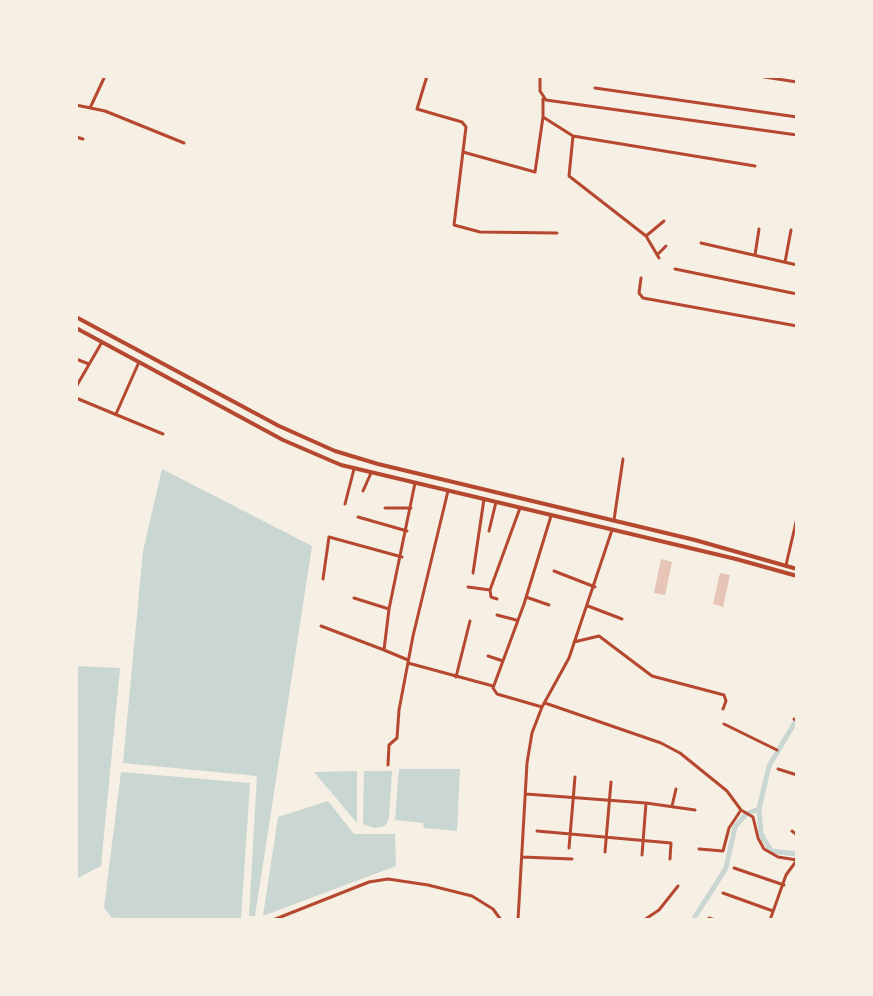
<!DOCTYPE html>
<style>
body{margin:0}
#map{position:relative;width:873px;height:996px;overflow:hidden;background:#f6efe4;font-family:"Crimson Pro",serif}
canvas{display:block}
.frame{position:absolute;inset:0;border:78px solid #f6efe4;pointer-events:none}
</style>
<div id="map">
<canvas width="873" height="996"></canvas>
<div class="frame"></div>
</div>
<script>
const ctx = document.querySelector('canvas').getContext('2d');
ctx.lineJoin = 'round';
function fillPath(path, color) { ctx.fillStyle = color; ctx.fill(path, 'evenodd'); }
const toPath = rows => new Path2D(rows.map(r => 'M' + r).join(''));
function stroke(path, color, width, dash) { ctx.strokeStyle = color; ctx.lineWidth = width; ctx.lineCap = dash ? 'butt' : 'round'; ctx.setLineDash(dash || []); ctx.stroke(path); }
const water = toPath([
 [162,469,312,546,255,916,249,916,257,776,123,763,143,551],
 [76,666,120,668,101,866,76,879],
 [399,769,460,769,457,831,424,828,423,823,395,820],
 [357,771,357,823,314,772],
 [364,771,392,771,389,818,385,826,374,828,363,824],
 [121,772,250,783,241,919,124,920,111,917,104,907],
 [328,801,354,834,395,834,396,866,263,916,278,817]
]);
const canal = toPath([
 [797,719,769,766,759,809,761,834,771,851,797,854],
 [693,920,726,868,735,827,746,814,759,809]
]);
const building = toPath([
 [661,559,672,562,665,595,654,593],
 [720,573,730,575,723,607,713,604]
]);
const minor = toPath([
 [427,76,417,109,462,122,466,127,454,225,480,232,557,233],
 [540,76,540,91,546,100,797,135],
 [758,76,797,82],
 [595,88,797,117],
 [76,105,105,111,184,143],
 [90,108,105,76],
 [543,117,573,136,755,166],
 [573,136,569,176,646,236,659,258],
 [76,137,83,139],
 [463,152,535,172,543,117,543,99],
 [646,236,664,221],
 [701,243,797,265],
 [657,255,666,246],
 [755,255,759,229],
 [785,262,791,230],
 [675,269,797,294],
 [641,278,639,293,643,298,797,326],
 [76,359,89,364],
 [76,387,102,342],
 [76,398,163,434],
 [116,414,139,362],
 [363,491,371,473],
 [345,504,354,469],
 [385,508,411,508],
 [358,517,407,531],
 [614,520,623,459],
 [489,531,496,502],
 [786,565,797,518],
 [554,571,595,587],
 [473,573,484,499],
 [323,579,329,537,402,557],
 [468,587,490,590,520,508],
 [490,590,491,597,497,599],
 [526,597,549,605],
 [354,598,389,609],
 [588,606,622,619],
 [497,615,516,620],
 [321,626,384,650],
 [574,642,599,636,652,676,724,695,726,701,723,709],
 [488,656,503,661],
 [408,660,384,650,389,609,415,483],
 [408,663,493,686],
 [456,677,470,621],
 [545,703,661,743,680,753,727,791,741,810,753,817,758,838,764,849,778,857,797,860,786,875,770,920],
 [542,707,497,694,493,688,524,604,551,516],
 [794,719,797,721],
 [724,724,777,750],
 [388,765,389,745,397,738,399,710,413,636,448,491],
 [778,769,797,775],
 [526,794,646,803,695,810],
 [672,806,676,789],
 [537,831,671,843,670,859],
 [792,831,797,835],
 [569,848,575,777],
 [699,849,723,851,729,828,741,810],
 [605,852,611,782],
 [642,855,646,803],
 [522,857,572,859],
 [734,868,784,885],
 [723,893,773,911],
 [709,918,715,920],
 [273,920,369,882,388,879,428,885,472,896,493,909,501,920],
 [518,920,527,763,532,733,542,707,569,658,612,530],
 [644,920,659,910,678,886]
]);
const secondary = toPath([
 [76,317,279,426,335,451,378,464,695,540,797,569],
 [76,328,283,440,341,465,736,559,797,576]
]);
fillPath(water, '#c9d6d2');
stroke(canal, '#c9d6d2', 5);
fillPath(building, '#e6c5b7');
stroke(minor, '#b5482f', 3);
stroke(secondary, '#b5482f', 4);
</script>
